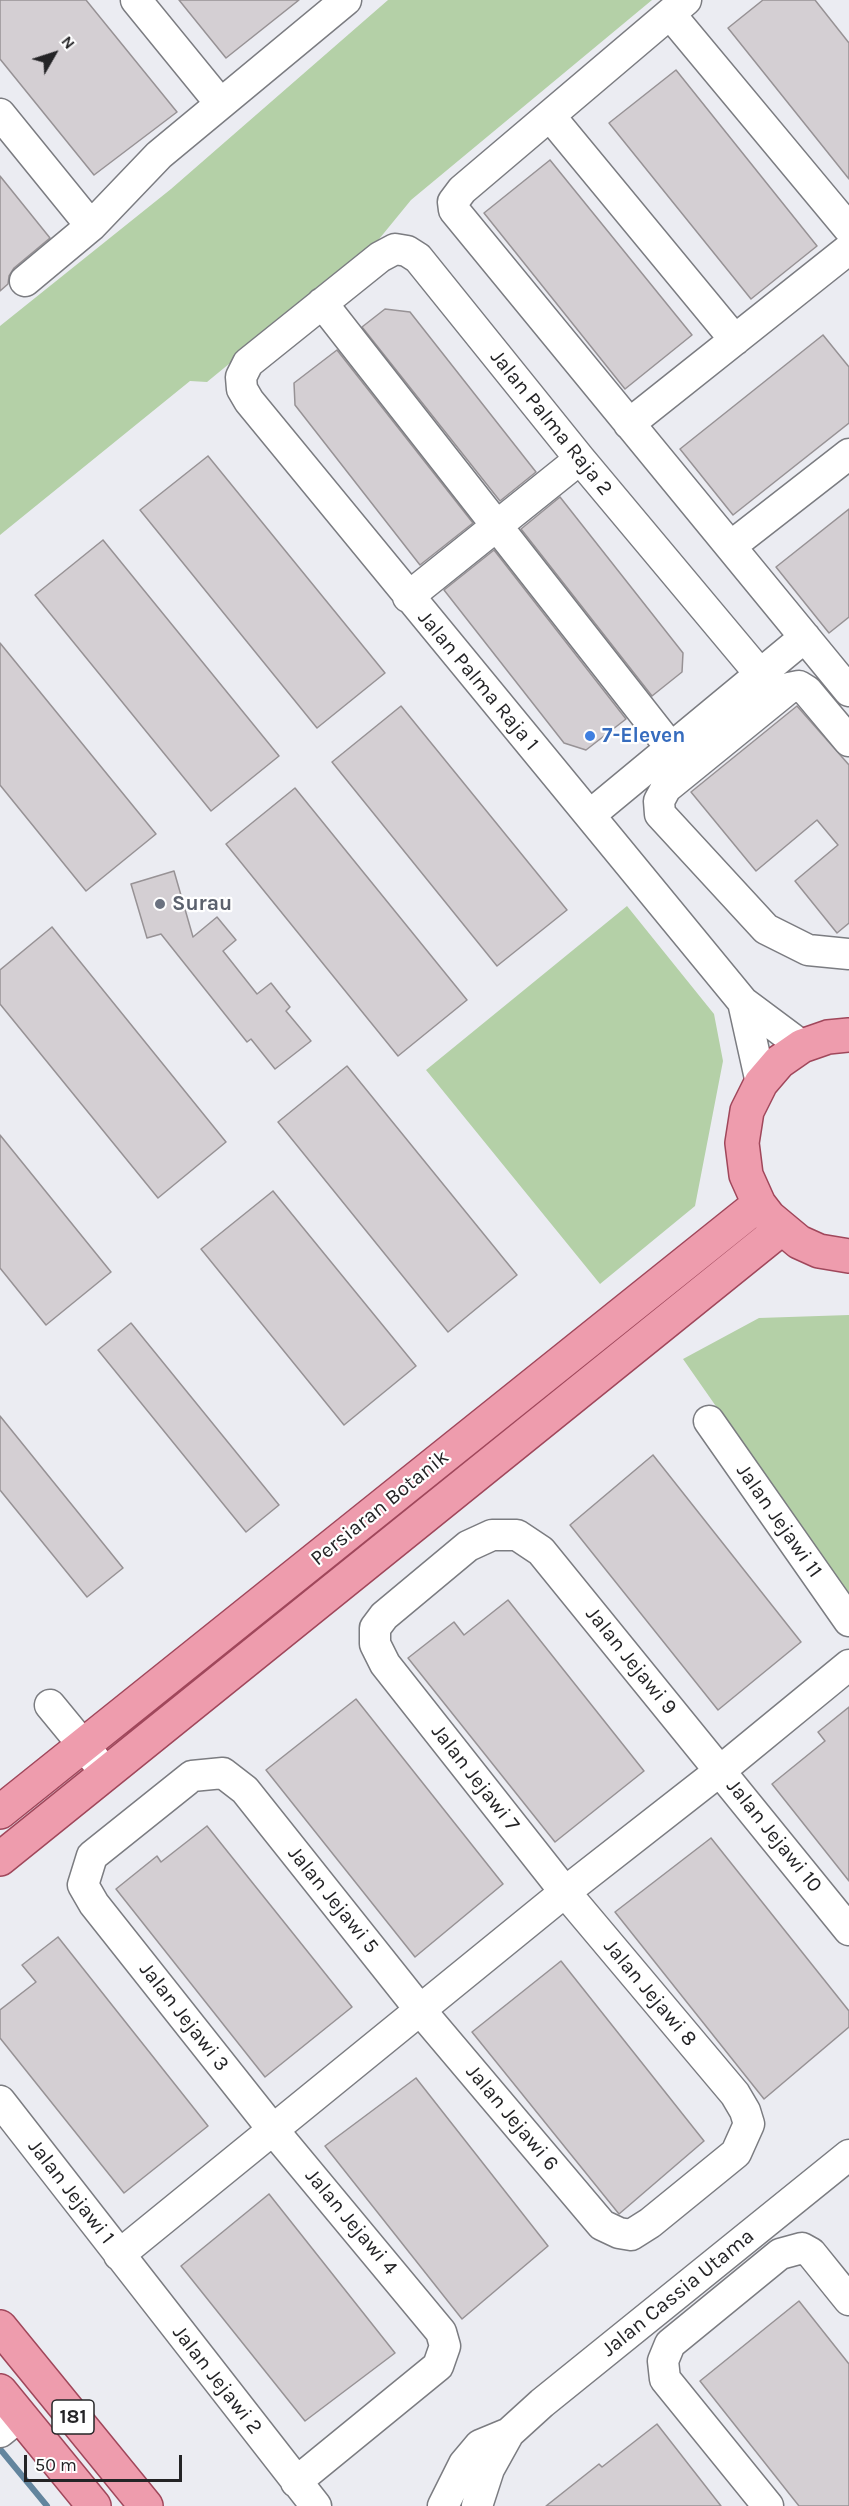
<!DOCTYPE html>
<style>
body{margin:0}
#map{position:relative;width:849px;height:2506px;overflow:hidden;background:#ebecf2;font-family:Karla,sans-serif}
canvas{display:block}
.north{position:absolute;left:24px;top:24px;width:60px;height:60px;-webkit-text-stroke:4px #fff;paint-order:stroke;rotate:51deg;font-size:16px;font-weight:700;line-height:24px;text-align:center;color:#242426}
.north::after{content:'';display:block;margin:auto;width:21px;height:27px;background:#242426;clip-path:polygon(50% 0,100% 100%,50% 72%,0 100%)}
.scale{position:absolute;left:24px;top:2455px;width:158px;height:27px;box-sizing:border-box;border:3px solid #242426;border-top:0;padding-left:8px;font-size:18px;line-height:21px;white-space:nowrap;color:#242426;-webkit-text-stroke:4px #fff;paint-order:stroke}
</style>
<div id="map">
<canvas width="849" height="2506"></canvas>
<div class="north">N</div>
<div class="scale">50 m</div>
</div>
<script>
const ctx = document.querySelector('canvas').getContext('2d');
ctx.lineJoin = 'round';
function fillPath(path, color) { ctx.fillStyle = color; ctx.fill(path, 'evenodd'); }
const toPath = rows => new Path2D(rows.map(r => 'M' + r).join(''));
function stroke(path, color, width, dash) { ctx.strokeStyle = color; ctx.lineWidth = width; ctx.lineCap = dash ? 'butt' : 'round'; ctx.setLineDash(dash || []); ctx.stroke(path); }
function label(font, color, halo, rows, align = 'center') {
  ctx.font = font + ' Karla,sans-serif'; ctx.lineWidth = 4.5; ctx.setLineDash([]); ctx.textBaseline = 'middle'; ctx.strokeStyle = halo; ctx.fillStyle = color; for (const [text, x, y, turn = 0] of rows) {
    ctx.save(); ctx.translate(x, y); ctx.rotate((+turn || 0) * Math.PI / 180); ctx.textAlign = isNaN(turn) ? turn : align; if (halo) ctx.strokeText(text, 0, 0); ctx.fillText(text, 0, 0); ctx.restore();
  }
}
const green = toPath([
 [388,0,652,0,411,200,375,244,207,382,190,381,0,535,0,326,171,189],
 [627,906,714,1014,723,1061,695,1206,600,1284,426,1070],
 [849,1315,849,1597,683,1359,759,1318]
]);
const stream = toPath([
 [0,2449,47,2506]
]);
const building = toPath([
 [0,0,86,0,177,112,94,175,0,59,0,0],
 [179,0,299,0,226,58,179,0],
 [763,0,815,0,849,43,849,179,728,28,763,0],
 [676,70,817,246,751,299,609,123,676,70],
 [550,160,692,335,625,389,484,213,550,160],
 [0,176,50,238,14,268,9,276,8,284,0,291,0,176],
 [385,309,410,312,536,472,500,501,362,327,385,309],
 [823,335,849,367,849,423,733,515,680,449,823,335],
 [337,350,473,523,420,565,295,405,294,383,337,350],
 [208,456,385,673,317,728,140,510,208,456],
 [560,497,683,653,682,672,652,696,521,529,560,497],
 [849,509,849,617,829,633,776,567,849,509],
 [103,540,279,756,211,811,35,595,103,540],
 [494,550,626,719,586,750,564,743,444,590,494,550],
 [0,643,156,834,86,891,0,785,0,643],
 [401,706,567,910,497,966,332,762,401,706],
 [797,706,849,765,849,923,837,933,795,881,838,845,817,820,756,871,691,792,797,706],
 [295,788,467,1000,398,1056,226,844,295,788],
 [174,871,193,937,217,917,236,940,223,951,257,994,271,983,290,1007,286,1011,311,1041,275,1069,251,1039,247,1042,161,934,147,938,131,884,174,871],
 [52,927,226,1142,158,1198,0,1004,0,970,52,927],
 [347,1066,517,1275,448,1332,278,1122,347,1066],
 [0,1135,111,1272,46,1325,0,1268,0,1135],
 [273,1191,416,1366,344,1425,201,1249,273,1191],
 [131,1323,279,1505,246,1532,98,1350,131,1323],
 [0,1416,123,1568,87,1597,0,1490,0,1416],
 [653,1455,801,1642,718,1710,570,1525,653,1455],
 [508,1600,644,1771,555,1842,408,1658,454,1622,464,1635,508,1600],
 [356,1699,503,1884,415,1957,266,1770,356,1699],
 [849,1707,849,1881,772,1784,825,1741,818,1732,849,1707],
 [207,1826,352,2007,265,2077,116,1889,157,1856,161,1862,207,1826],
 [711,1838,849,2011,849,2027,764,2099,615,1912,711,1838],
 [58,1937,208,2126,124,2193,0,2038,0,2010,36,1982,22,1965,58,1937],
 [561,1961,704,2141,619,2214,472,2032,561,1961],
 [416,2078,548,2246,462,2319,325,2146,416,2078],
 [269,2194,395,2353,305,2421,181,2266,269,2194],
 [799,2301,849,2364,849,2506,799,2506,700,2381,799,2301],
 [657,2424,721,2506,546,2506,599,2464,602,2467,657,2424]
]);
const minor = toPath([
 [136,0,220,103],
 [686,0,462,190,453,202,454,210,849,691],
 [670,14,849,229],
 [0,114,91,226],
 [550,116,735,340],
 [25,281,91,226,159,155,346,0],
 [322,303,671,748],
 [629,424,849,249],
 [731,546,849,454],
 [408,597,580,459],
 [760,674,580,459,418,258,407,251,395,249,380,257,248,363,241,377,242,389,249,401,743,1002,761,1083],
 [849,741,807,691,799,686,789,688,666,788,659,801,660,814,766,929,808,950,849,954],
 [590,815,805,637],
 [743,1002,802,1046],
 [709,1421,849,1621],
 [50,1705,106,1773],
 [0,2101,316,2506],
 [119,2255,565,1892,721,1770,849,1665],
 [0,2432,20,2416],
 [296,2482,438,2366,445,2346,441,2332,274,2131,94,1904,83,1885,92,1856,192,1776,223,1773,245,1790,421,2011,602,2225,619,2233,631,2235,650,2223,736,2153,749,2124,745,2111,735,2094,565,1892,385,1664,375,1644,375,1628,384,1616,468,1546,492,1535,517,1535,541,1551,849,1930],
 [443,2506,464,2464,480,2445,509,2433],
 [477,2506,489,2469,509,2433,542,2403,849,2155],
 [768,2506,665,2379,663,2361,670,2344,780,2254,802,2248,811,2253,849,2300]
]);
const major = toPath([
 [849,1035,828,1037,802,1046,779,1062,761,1083,747,1111,742,1143,746,1175,759,1204,769,1217,799,1242,819,1251,849,1256],
 [0,1812,759,1204],
 [0,1859,781,1229],
 [0,2327,146,2506],
 [0,2391,94,2506]
]);
const markers = [
 [590,736,6,"#3f7fe0"],
 [160,904,6,"#6b7280"]
];
const shields = [
 [73,2417,42]
];
const shieldNames = [
 ["181",73,2417]
];
const streetNames = [
 ["Jalan Palma Raja 2",551,423,51],
 ["Jalan Palma Raja 1",478,681,50],
 ["Persiaran Botanik",380,1508,-39],
 ["Jalan Jejawi 11",779,1521,55],
 ["Jalan Jejawi 9",631,1661,51],
 ["Jalan Jejawi 7",475,1778,52],
 ["Jalan Jejawi 10",774,1836,51],
 ["Jalan Jejawi 5",333,1900,51],
 ["Jalan Jejawi 8",650,1993,50],
 ["Jalan Jejawi 3",184,2017,52],
 ["Jalan Jejawi 6",512,2118,50],
 ["Jalan Jejawi 1",71,2192,52],
 ["Jalan Jejawi 4",351,2222,50],
 ["Jalan Cassia Utama",678,2293,-39],
 ["Jalan Jejawi 2",217,2380,52]
];
const shopNames = [
 ["7-Eleven",602,736]
];
const worshipNames = [
 ["Surau",172,904]
];
fillPath(green, '#b4d0a7');
stroke(stream, '#63859e', 6);
fillPath(building, '#d4cfd3');
stroke(building, '#979295', 1.5);
stroke(minor, '#7b7c81', 33);
stroke(major, '#a0475b', 36);
stroke(minor, '#fff', 30);
stroke(major, '#ee9cad', 33);
for (const [x, y, r, color] of markers) { const dot = new Path2D(); dot.arc(x, y, r, 0, 2 * Math.PI); ctx.fillStyle = color; ctx.fill(dot); stroke(dot, '#fff', 2); }
for (const [x, y, w] of shields) { const box = new Path2D(); box.roundRect(x - w / 2, y - 17, w, 34, 4.5); ctx.fillStyle = '#fff'; ctx.fill(box); stroke(box, '#242426', 1.5); }
label('bold 20px', '#242426', null, shieldNames);
label('21px', '#242426', '#fff', streetNames);
label('bold 21px', '#366cbe', '#fff', shopNames, 'left');
label('bold 21px', '#5b616d', '#fff', worshipNames, 'left');
</script>
